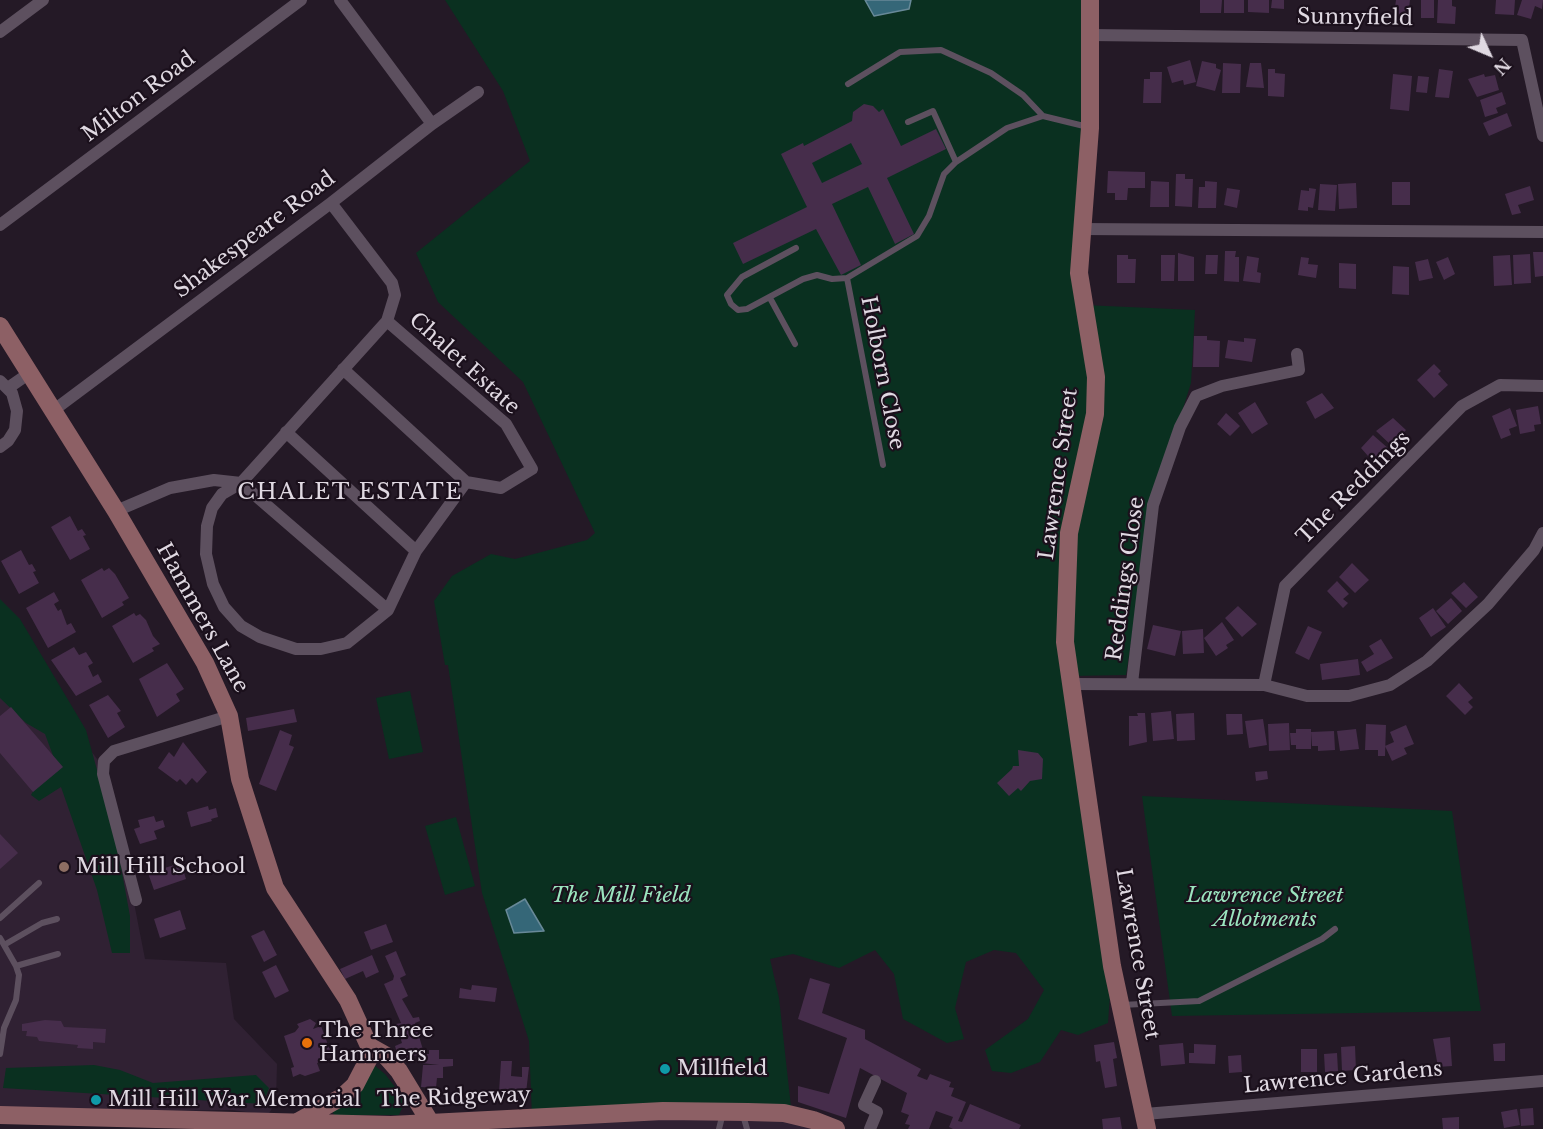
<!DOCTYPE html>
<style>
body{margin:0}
#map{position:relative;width:1543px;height:1129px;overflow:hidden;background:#241926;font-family:"Libre Baskerville",serif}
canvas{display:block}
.north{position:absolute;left:1459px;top:24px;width:60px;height:60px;-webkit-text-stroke:4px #1b101c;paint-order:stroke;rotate:134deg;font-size:16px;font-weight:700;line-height:24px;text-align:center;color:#e0d9e2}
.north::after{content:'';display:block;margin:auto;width:21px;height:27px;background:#e0d9e2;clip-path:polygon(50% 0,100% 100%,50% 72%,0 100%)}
</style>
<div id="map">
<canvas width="1543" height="1129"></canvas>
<div class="north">N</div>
</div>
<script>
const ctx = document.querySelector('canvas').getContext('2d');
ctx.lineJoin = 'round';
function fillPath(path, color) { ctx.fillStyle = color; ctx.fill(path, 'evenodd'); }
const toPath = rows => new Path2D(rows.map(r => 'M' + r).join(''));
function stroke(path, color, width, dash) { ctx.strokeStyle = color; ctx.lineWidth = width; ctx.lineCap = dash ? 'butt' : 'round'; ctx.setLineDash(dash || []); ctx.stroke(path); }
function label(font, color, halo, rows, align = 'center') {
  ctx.font = font + ' "Libre Baskerville",serif'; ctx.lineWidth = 4.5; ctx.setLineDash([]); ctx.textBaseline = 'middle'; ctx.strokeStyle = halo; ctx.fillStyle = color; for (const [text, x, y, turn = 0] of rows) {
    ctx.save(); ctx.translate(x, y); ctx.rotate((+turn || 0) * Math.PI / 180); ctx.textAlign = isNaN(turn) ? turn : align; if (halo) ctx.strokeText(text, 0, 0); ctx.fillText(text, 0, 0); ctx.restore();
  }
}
const built = toPath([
 [0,629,109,775,145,959,226,963,234,1019,277,1064,276,1102,268,1115,232,1110,0,1114],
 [723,1112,836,1129,392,1129]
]);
const green = toPath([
 [445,0,1088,0,1084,305,1195,310,1191,383,1152,507,1126,675,1071,676,1112,966,1108,1023,1078,1035,1061,1030,1040,1062,1011,1073,992,1071,985,1050,1028,1019,1044,990,1016,953,994,950,966,962,955,1008,964,1039,947,1043,903,1019,894,974,875,950,839,968,793,954,770,959,779,998,792,1116,532,1117,529,1041,482,893,448,665,445,665,434,601,452,576,491,554,515,559,587,540,595,533,523,382,438,302,416,253,530,161,503,91],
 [0,599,20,619,86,730,115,835,130,916,130,953,112,953,97,890,61,787,39,801,31,795,39,780,58,769,45,734,26,723,0,698],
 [410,691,423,752,389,759,376,698],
 [1142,796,1452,811,1481,1011,1172,1016],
 [456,817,475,886,445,895,425,826],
 [94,1065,120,1070,153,1083,256,1075,269,1088,263,1104,3,1088,6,1068],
 [374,1065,385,1074,399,1092,404,1103,399,1115,334,1115,332,1110]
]);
const water = toPath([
 [865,0,911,0,909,9,874,16,865,0],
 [525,899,544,931,514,933,506,910,525,899]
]);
const building = toPath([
 [1200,0,1222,0,1221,13,1200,13],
 [1224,0,1244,0,1244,13,1224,13],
 [1248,0,1269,0,1269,13,1248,12],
 [1272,0,1284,0,1284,9,1271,8],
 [1396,0,1410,0,1408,17,1394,16],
 [1421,0,1434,0,1434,18,1421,18],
 [1438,0,1452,0,1452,6,1456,7,1455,24,1437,23],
 [1496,0,1515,0,1514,15,1495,14],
 [1522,0,1543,0,1542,9,1535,6,1531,19,1517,15],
 [1190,60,1196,82,1184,85,1183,80,1172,83,1167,67],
 [1202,61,1216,64,1216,68,1221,70,1215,91,1196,86],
 [1223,63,1241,64,1240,93,1222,93],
 [1250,63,1261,63,1264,88,1246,87],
 [1268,69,1275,69,1275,73,1285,74,1284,97,1268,96],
 [1439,69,1453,71,1449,98,1435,97],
 [1150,72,1162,72,1161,103,1143,103,1144,79,1150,79],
 [1393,74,1412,76,1409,111,1390,109],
 [1484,74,1485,77,1495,75,1499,90,1477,97,1468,79],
 [1418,76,1429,77,1427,93,1416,92],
 [1502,92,1506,104,1496,108,1498,113,1485,117,1480,100],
 [864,104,873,106,879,112,883,109,901,146,936,129,946,149,887,178,914,234,895,244,868,187,832,204,861,265,841,275,816,229,743,264,733,243,807,207,781,154,803,143,804,146,852,121,853,112],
 [851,143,862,164,822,183,812,163],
 [1507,113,1512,126,1489,136,1483,123],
 [1108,171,1145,172,1145,188,1128,188,1127,200,1115,200,1115,193,1107,193],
 [1176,174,1185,174,1185,179,1193,179,1192,207,1175,206],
 [1151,181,1169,182,1169,207,1150,207],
 [1205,181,1217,182,1216,208,1198,208,1199,187,1205,187],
 [1392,182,1410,182,1410,205,1392,205],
 [1356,183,1357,208,1339,209,1338,184],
 [1320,184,1337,185,1335,211,1318,210],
 [1530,186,1534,200,1518,205,1521,213,1512,215,1505,194],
 [1227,188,1240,190,1237,208,1224,205],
 [1309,188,1316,189,1313,208,1308,207,1308,211,1298,210,1301,190,1309,191],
 [1225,251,1236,251,1235,257,1239,257,1239,282,1224,281],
 [1533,252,1543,252,1543,276,1535,277],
 [1178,253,1194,257,1194,281,1178,281],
 [1530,254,1531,283,1514,284,1513,255],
 [1117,255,1128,255,1128,259,1136,259,1135,283,1117,283],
 [1161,255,1175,255,1174,281,1161,281],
 [1206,255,1218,255,1217,274,1205,274],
 [1510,255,1512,285,1494,286,1493,256],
 [1247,256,1259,258,1257,272,1261,273,1260,283,1243,281],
 [1301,257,1309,258,1308,264,1318,265,1316,278,1298,275],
 [1448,257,1455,274,1444,280,1436,262],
 [1428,259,1433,278,1419,281,1415,262],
 [1339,263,1356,264,1356,289,1339,288],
 [1393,266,1409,267,1409,295,1392,294],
 [1194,336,1207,336,1207,340,1220,341,1219,367,1193,367],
 [1244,338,1256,339,1252,362,1225,358,1228,340,1244,342],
 [1434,364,1441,371,1438,374,1448,385,1434,398,1417,380],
 [1322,393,1334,408,1315,419,1306,402],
 [1255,402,1268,424,1252,434,1238,413],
 [1538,406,1541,424,1534,425,1535,431,1520,434,1516,410],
 [1510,408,1517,426,1509,429,1511,435,1501,439,1492,416],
 [1226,413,1240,426,1230,436,1217,424],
 [1393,418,1406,430,1392,446,1376,431],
 [1373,435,1389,449,1375,464,1361,448],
 [70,516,78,531,82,529,86,535,83,536,90,549,70,560,51,527],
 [21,550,29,565,32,564,36,571,33,572,39,583,19,594,1,561],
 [1352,563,1369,580,1355,593,1339,577],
 [102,568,104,571,109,568,115,574,129,598,122,602,124,605,102,618,81,580],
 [1337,581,1349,594,1343,599,1348,603,1343,608,1327,591],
 [1464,582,1478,597,1466,608,1451,593],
 [54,592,59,601,54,604,58,611,61,609,67,625,71,623,76,632,48,648,26,608],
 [1451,598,1462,611,1448,624,1436,611],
 [1238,606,1257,624,1242,637,1225,618],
 [1433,608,1446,627,1431,637,1419,618],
 [134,613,136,616,140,614,146,620,153,636,160,644,152,648,154,651,133,663,112,626],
 [1222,622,1234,640,1226,645,1228,648,1216,656,1204,638],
 [1153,625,1181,631,1175,656,1147,649],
 [1308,626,1322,632,1309,660,1295,653],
 [1203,629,1204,653,1183,654,1182,631],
 [1381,639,1393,658,1367,672,1361,662,1374,654,1369,646],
 [74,647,79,655,86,652,93,663,88,666,93,677,98,674,102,682,76,696,51,660],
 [1358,659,1360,675,1322,680,1320,664],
 [167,663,184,689,176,694,180,701,157,717,139,679],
 [1459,683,1473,698,1468,702,1473,707,1465,715,1446,696],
 [108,695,121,711,117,713,125,727,108,738,89,705],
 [11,707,63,767,33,792,0,753,0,716],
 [294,709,297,722,248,731,246,718],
 [1171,711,1174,739,1153,741,1151,713],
 [1137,713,1145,713,1147,742,1129,746,1129,716,1138,716],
 [1194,713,1195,740,1177,741,1176,714],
 [1226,714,1242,714,1243,734,1227,735],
 [1263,719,1267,745,1249,748,1245,721],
 [1289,723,1290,750,1269,751,1268,724],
 [1366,724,1386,725,1385,756,1378,756,1378,750,1365,750],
 [1406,725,1414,744,1404,748,1407,754,1392,761,1385,746,1394,742,1390,732],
 [1296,729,1311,729,1311,749,1296,749,1296,745,1291,745,1290,733,1296,733],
 [1356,729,1359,749,1340,751,1337,731],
 [280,730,292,735,289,745,294,747,276,791,259,784],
 [1334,731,1335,750,1318,751,1318,746,1312,746,1311,732],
 [183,742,207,772,197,783,192,778,186,785,180,779,177,782,158,768,169,752,174,757],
 [1018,750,1038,753,1043,759,1042,779,1030,781,1021,791,1018,788,1009,796,997,783,1012,769,1013,766,1019,766],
 [1267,771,1268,779,1256,781,1255,772],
 [208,806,209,810,216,808,218,817,211,819,212,821,191,827,187,812],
 [154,816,156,822,163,820,165,827,154,831,157,839,140,844,134,829,140,827,138,820],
 [0,834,18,853,0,869],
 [181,863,186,879,154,890,148,873],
 [180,910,186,929,160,938,154,919],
 [386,924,393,942,371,950,364,932],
 [264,930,277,955,264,962,251,936],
 [396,951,406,975,400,978,408,996,402,999,413,1018,419,1017,420,1021,415,1023,424,1053,407,1058,406,1053,398,1056,395,1046,402,1043,396,1024,401,1023,384,984,393,980,394,976,385,956],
 [372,955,379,972,366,978,363,971,345,979,340,969],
 [276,965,289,991,275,998,262,972],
 [810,978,830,984,822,1013,865,1030,865,1039,921,1069,917,1076,927,1080,930,1074,951,1082,949,1087,954,1088,951,1096,966,1102,958,1121,962,1122,970,1104,1021,1125,1019,1129,953,1129,949,1127,953,1117,936,1111,929,1129,908,1129,910,1125,905,1124,909,1115,901,1112,907,1093,860,1068,846,1118,798,1102,798,1086,829,1094,847,1038,798,1019],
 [472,985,497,988,495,1002,459,998,460,988,471,990],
 [310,1019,316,1023,313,1029,321,1026,330,1050,323,1052,326,1060,317,1063,320,1071,305,1076,300,1074,293,1077,291,1068,294,1067,284,1036,295,1032,299,1027,297,1024],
 [45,1020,61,1021,64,1027,106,1029,105,1043,93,1042,93,1049,77,1048,78,1045,39,1041,37,1037,26,1036,27,1031,22,1031,22,1024],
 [1450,1037,1452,1066,1438,1067,1433,1039],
 [1114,1042,1117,1058,1113,1059,1117,1086,1105,1088,1100,1061,1096,1062,1094,1045],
 [1183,1043,1185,1064,1161,1066,1159,1045],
 [1505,1043,1505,1061,1494,1061,1493,1044],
 [1194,1044,1216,1045,1215,1064,1189,1063,1189,1053,1194,1053],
 [1355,1046,1356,1070,1342,1071,1341,1047],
 [1301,1049,1317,1049,1317,1072,1301,1072],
 [429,1050,439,1050,439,1059,453,1059,453,1066,443,1067,443,1078,437,1078,436,1088,421,1087,423,1065,439,1065,421,1063,421,1054,429,1054],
 [1337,1053,1338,1071,1325,1072,1324,1054],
 [1241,1055,1242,1072,1229,1073,1228,1056],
 [501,1061,512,1061,511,1076,522,1077,522,1067,529,1067,526,1093,499,1092],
 [1533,1108,1534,1125,1521,1126,1520,1109],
 [1517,1109,1520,1125,1504,1128,1501,1112],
 [1120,1117,1122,1129,1103,1129,1102,1119],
 [1459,1117,1459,1129,1443,1129,1442,1118]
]);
const lane = toPath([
 [848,84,900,52,941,50,991,73,1023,95,1043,116],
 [908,122,933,111,956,162],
 [796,248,742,277,727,295,731,304,738,310,747,309,803,279,817,275,832,279,847,278],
 [770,298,795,344],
 [883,465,847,278,917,236,929,216,944,174,956,162,1007,128,1043,116,1088,127],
 [0,918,39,883],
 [0,938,16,966,19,975,16,1000,4,1028,0,1054],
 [4,945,42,923,57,919],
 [16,966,58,954],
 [1122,1005,1199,1001,1322,939,1335,929],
 [743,1115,747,1129],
 [719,1129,723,1113]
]);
const street = toPath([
 [340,0,432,124],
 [0,32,43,0],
 [1090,35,1522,40,1543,136],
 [331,203,392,283,395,295,387,321,241,483,222,494,212,508,207,526,206,554,213,584,224,607,241,626,260,637,296,649,321,649,347,643,388,610,416,551,466,482],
 [0,225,301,0],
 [1080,229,1543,232],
 [343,369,466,482,501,488,532,469,506,424,387,321],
 [0,381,12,393,17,411,15,430,8,441,0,447],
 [8,388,31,372],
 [54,410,331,203,432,124,478,92],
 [286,432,416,551],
 [116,511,170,488,214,480,241,483,388,610],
 [1132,683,1153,505,1180,427,1196,396,1222,386,1299,370,1297,354],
 [1072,684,1264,685,1285,586,1462,406,1500,385,1543,386],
 [1264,685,1307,696,1349,696,1390,685,1427,661,1488,604,1534,550,1543,533],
 [136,900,103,774,104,761,114,751,229,716],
 [1145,1114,1543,1081],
 [870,1129,877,1112,864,1105,875,1081]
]);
const secondary = toPath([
 [1090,0,1090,128,1079,273,1096,377,1095,414,1069,533,1065,642,1112,966,1147,1129],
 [0,326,116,511,205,663,229,716,240,779,275,888,348,1000,369,1046,369,1058,355,1085,342,1097,299,1121],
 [369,1046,385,1055,399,1071,430,1122],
 [0,1115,391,1125,663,1111,748,1112,784,1113,813,1120,836,1129]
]);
const markers = [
 [64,867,6,"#8d6e63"],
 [307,1043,6,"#e8710a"],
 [665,1069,6,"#0f9aa8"],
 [96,1100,6,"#0f9aa8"]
];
const streetNames = [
 ["Sunnyfield",1355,18,1],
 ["Milton Road",139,97,-37],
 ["Shakespeare Road",255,235,-37],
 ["Chalet Estate",464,364,42],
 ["Holborn Close",882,373,79],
 ["Lawrence Street",1059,474,-82],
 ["The Reddings",1354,488,-45],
 ["Reddings Close",1126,579,-82],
 ["Hammers Lane",202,618,61],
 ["Lawrence Street",1137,954,80],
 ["Lawrence Gardens",1343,1078,-5],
 ["The Ridgeway",454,1098,-2]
];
const poiNames = [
 ["Mill Hill School",76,867],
 ["The Three",319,1031],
 ["Hammers",319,1055],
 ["Millfield",677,1069],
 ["Mill Hill War Memorial",108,1100]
];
const parkNames = [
 ["The Mill Field",621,896],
 ["Lawrence Street",1265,896],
 ["Allotments",1265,920]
];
const neighbourhoodNames = [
 ["CHALET ESTATE",350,493]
];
fillPath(built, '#302133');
fillPath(green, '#0a3020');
fillPath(water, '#356778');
stroke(water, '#688998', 1.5);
fillPath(building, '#462d4b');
stroke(lane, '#5d505f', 6);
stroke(street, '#5d505f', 12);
stroke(secondary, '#8d6065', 18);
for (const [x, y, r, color] of markers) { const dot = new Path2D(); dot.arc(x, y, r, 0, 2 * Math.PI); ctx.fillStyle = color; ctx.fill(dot); stroke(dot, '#1b101c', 2); }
label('21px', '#e0d9e2', '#1b101c', streetNames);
label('21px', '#e0d9e2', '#1b101c', poiNames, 'left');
label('italic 21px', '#9be5bf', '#1b101c', parkNames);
ctx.letterSpacing = '1.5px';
label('22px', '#e0d9e2', '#1b101c', neighbourhoodNames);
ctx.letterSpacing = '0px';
</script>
